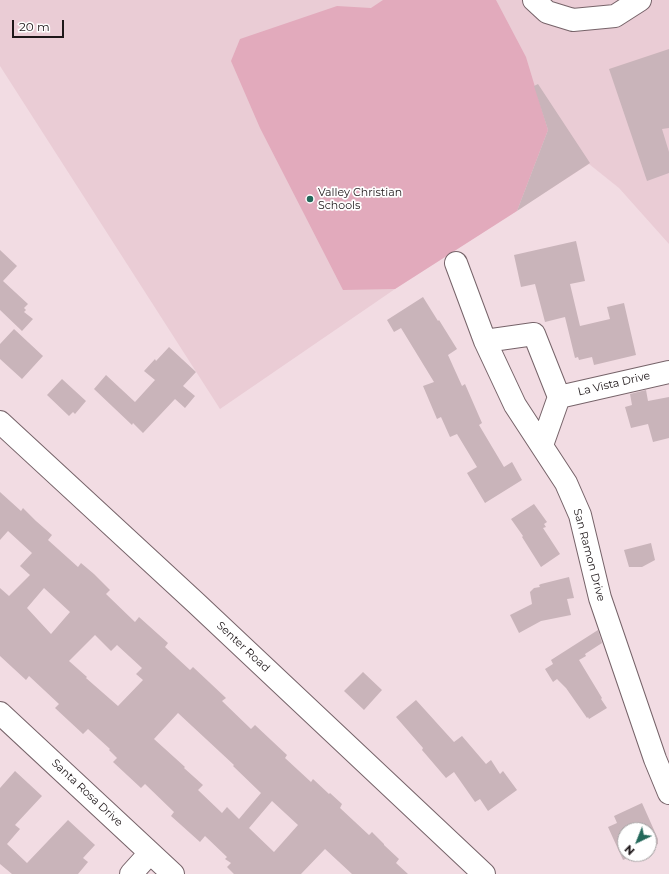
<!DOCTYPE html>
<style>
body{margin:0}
#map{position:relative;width:669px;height:874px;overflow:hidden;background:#f2dce3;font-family:Montserrat,sans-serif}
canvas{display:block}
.north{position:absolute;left:617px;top:822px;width:40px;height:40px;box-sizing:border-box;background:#fff;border:1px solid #a5a2a3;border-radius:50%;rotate:223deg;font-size:11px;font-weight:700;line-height:16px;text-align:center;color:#1e1719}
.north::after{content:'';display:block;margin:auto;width:14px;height:18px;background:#23685a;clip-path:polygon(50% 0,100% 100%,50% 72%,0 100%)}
.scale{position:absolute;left:12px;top:20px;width:52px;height:18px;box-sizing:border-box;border:2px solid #1e1719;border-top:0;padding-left:5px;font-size:12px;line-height:14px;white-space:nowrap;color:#1e1719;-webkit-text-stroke:3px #fff;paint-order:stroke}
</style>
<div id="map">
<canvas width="669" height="874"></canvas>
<div class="north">N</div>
<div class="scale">20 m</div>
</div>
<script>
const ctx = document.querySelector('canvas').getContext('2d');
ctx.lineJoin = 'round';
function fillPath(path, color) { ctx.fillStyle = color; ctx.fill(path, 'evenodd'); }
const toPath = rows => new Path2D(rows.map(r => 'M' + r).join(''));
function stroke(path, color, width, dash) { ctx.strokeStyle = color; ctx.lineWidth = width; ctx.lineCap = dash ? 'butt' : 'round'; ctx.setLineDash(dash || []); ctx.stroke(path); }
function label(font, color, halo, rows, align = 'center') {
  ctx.font = font + ' Montserrat,sans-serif'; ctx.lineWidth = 3.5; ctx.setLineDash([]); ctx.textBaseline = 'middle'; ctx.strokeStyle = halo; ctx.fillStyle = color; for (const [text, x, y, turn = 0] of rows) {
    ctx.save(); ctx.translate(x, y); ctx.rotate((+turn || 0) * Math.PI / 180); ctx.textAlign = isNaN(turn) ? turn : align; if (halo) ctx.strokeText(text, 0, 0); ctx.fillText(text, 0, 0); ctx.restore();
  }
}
const built = toPath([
 [0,0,669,0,669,244,619,188,589,164,395,289,220,409,0,66]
]);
const green = toPath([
 [383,0,496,0,526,57,548,130,517,211,395,289,343,290,260,128,231,61,240,39,337,6,371,8]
]);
const building = toPath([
 [669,49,669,128,662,129,669,152,669,173,647,181,609,69],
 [538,84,590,163,517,211,548,130,534,86],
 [576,241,585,281,570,284,580,326,610,319,607,307,624,303,636,355,594,365,592,357,579,360,578,357,575,358,565,317,545,322,535,284,521,287,514,255],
 [0,250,17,266,3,281,28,304,24,308,26,310,24,312,33,319,22,331,0,310],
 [423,297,438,321,439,320,457,349,448,355,462,386,465,384,482,423,479,425,504,467,512,462,522,480,485,503,467,473,477,467,457,434,450,437,441,417,437,419,423,386,434,382,401,328,394,332,387,320],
 [14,329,43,356,22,379,0,359,0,344],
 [169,347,196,372,183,386,195,396,185,408,175,399,143,433,133,423,132,425,94,389,106,375,135,402,155,380,144,371,155,359,156,361],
 [62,379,86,401,75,414,73,412,69,416,47,395],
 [646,390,648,401,669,397,669,438,653,442,648,424,631,428,625,407,632,405,630,394],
 [0,492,21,511,23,508,36,521,52,535,48,540,78,567,81,563,94,574,110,590,106,594,135,622,139,617,168,643,165,647,190,670,193,667,209,682,226,698,222,701,251,729,255,725,287,755,285,758,311,782,313,779,329,794,330,793,342,804,340,808,369,835,372,832,384,844,384,845,399,859,396,863,408,874,352,874,325,849,301,874,234,874,227,867,231,863,225,859,227,857,205,836,200,842,171,816,174,812,145,784,141,788,113,762,117,758,109,750,110,749,88,729,83,734,55,708,59,704,29,676,26,680,0,656,0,588,9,596,30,575,20,566,32,553,8,531,0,540],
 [44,588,70,612,51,634,27,608],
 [95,635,111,651,117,645,142,668,136,674,143,680,118,706,86,678,87,677,69,661],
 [178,713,234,765,233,766,261,793,239,819,227,807,222,813,198,790,203,785,184,768,185,767,154,739],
 [272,801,298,825,274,852,249,828],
 [534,504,547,522,544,524,546,527,543,528,560,554,541,567,522,537,523,536,511,519],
 [651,543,655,560,642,567,629,567,624,550],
 [569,577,574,598,567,599,571,615,541,621,519,633,510,615,532,604,530,592,534,588,540,587,539,585,541,584],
 [598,630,602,643,585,654,586,656,579,660,602,698,601,699,607,708,589,719,588,717,587,718,566,688,557,679,553,682,545,669,553,664,551,660],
 [363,672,382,690,364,710,344,691],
 [416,700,454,742,462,736,486,764,491,760,500,774,503,771,517,790,488,811,480,799,475,802,454,772,446,778,422,750,423,748,396,717],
 [15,771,42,796,15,825,20,829,7,844,27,863,68,820,95,845,83,858,88,862,78,874,12,874,0,864,0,788],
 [642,803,658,839,658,844,649,848,649,830,625,830,625,854,637,854,623,860,608,827,617,823,614,816]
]);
const minor = toPath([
 [534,0,547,12,573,20,615,16,640,0],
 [456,263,485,341,515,405,566,483,580,515,600,598,655,759,669,793],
 [485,341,534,334,559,397],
 [542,445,559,397,669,372],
 [0,713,173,874],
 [131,874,150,853]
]);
const major = toPath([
 [0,422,196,603,484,874]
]);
const markers = [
 [310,199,4,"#23685a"]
];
const poiNames = [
 ["Valley Christian",318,193],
 ["Schools",318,206]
];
const streetNames = [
 ["La Vista Drive",614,384,-13],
 ["San Ramon Drive",589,555,75],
 ["Senter Road",243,647,43],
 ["Santa Rosa Drive",87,793,43]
];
fillPath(built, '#eaccd5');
fillPath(green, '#e2aabc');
fillPath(building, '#c9b4ba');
stroke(minor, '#766369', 24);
stroke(major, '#766369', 24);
stroke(minor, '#fff', 22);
stroke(major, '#fff', 22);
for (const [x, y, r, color] of markers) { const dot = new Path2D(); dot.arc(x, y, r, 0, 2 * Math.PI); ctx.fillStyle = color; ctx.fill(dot); stroke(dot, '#fff', 1.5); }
label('11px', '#1e1719', '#fff', poiNames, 'left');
label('11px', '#1e1719', '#fff', streetNames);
</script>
